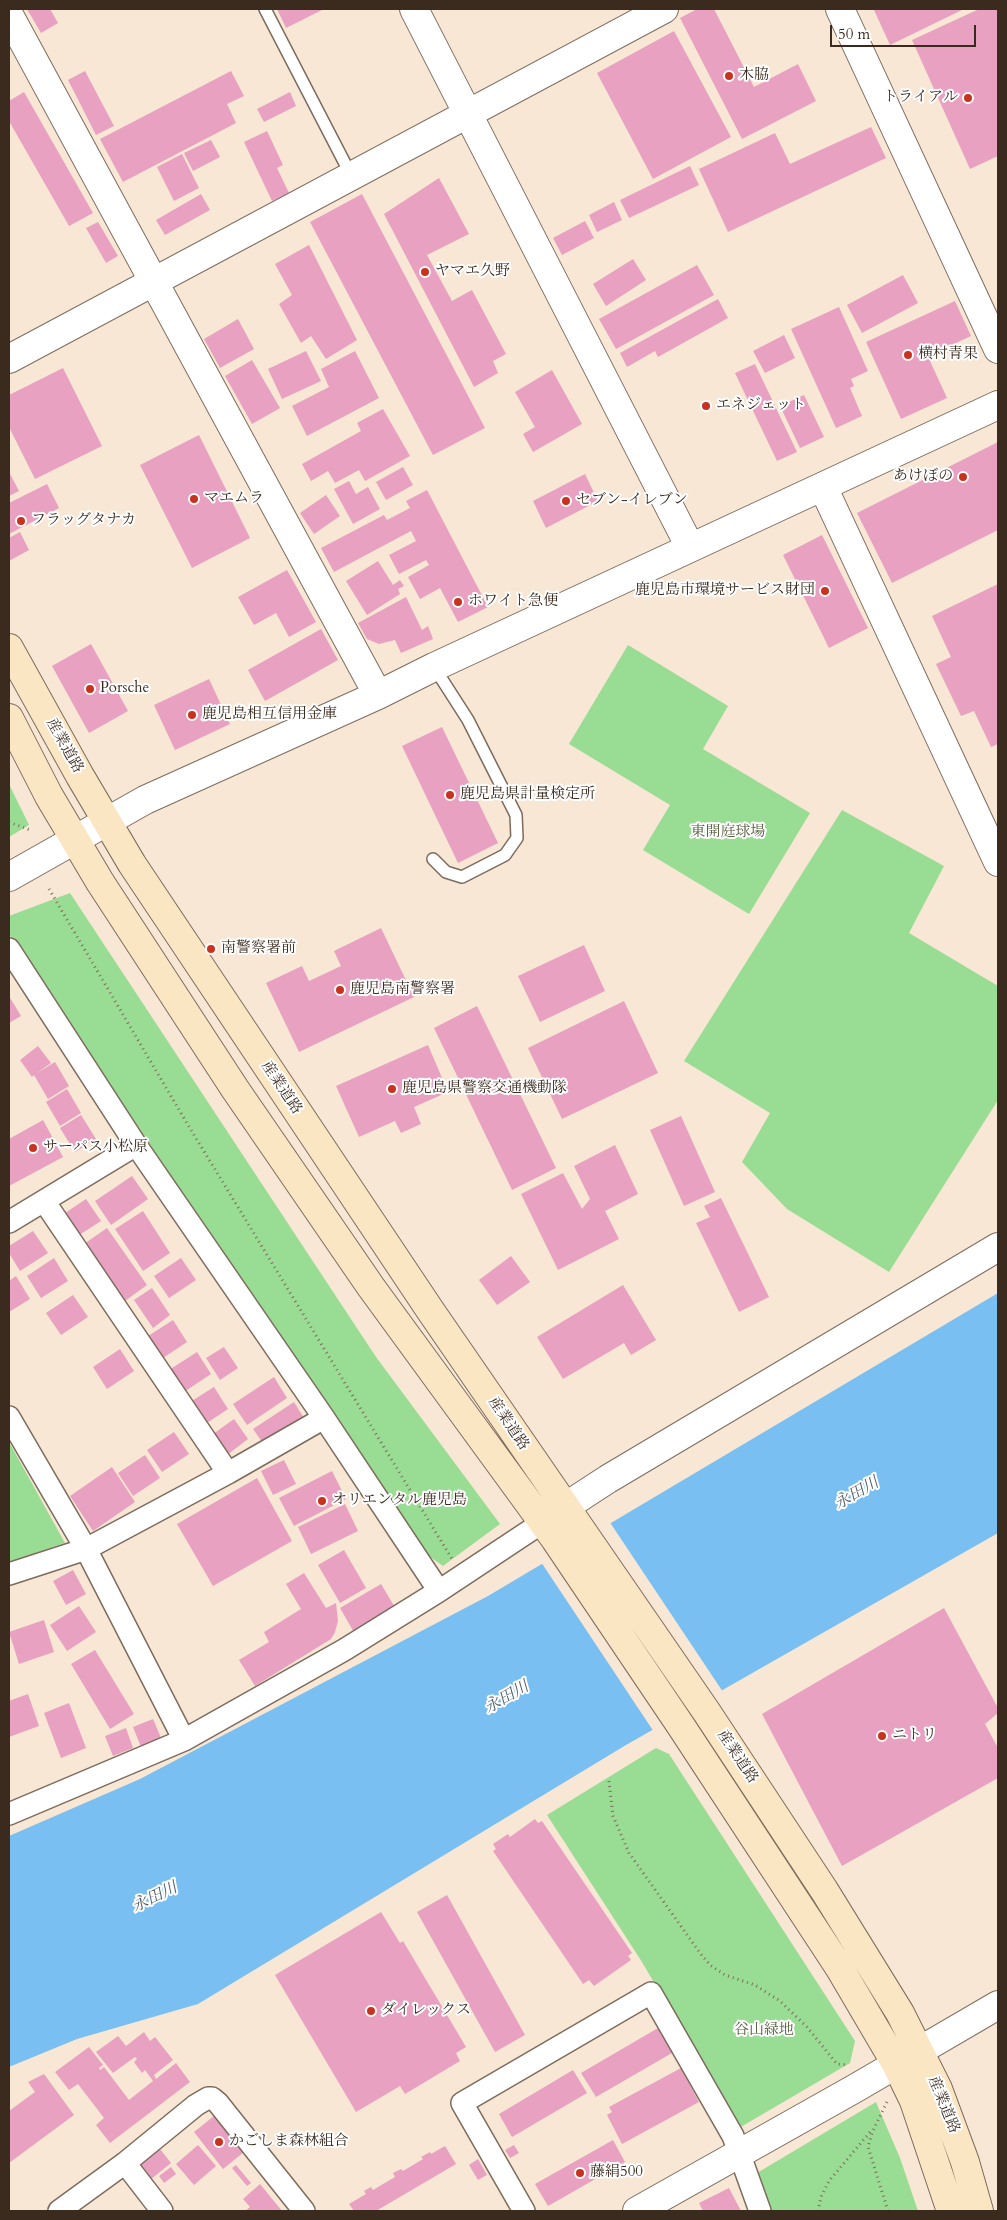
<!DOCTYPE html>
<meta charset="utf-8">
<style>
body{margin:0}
#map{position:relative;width:1007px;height:2220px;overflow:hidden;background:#f8e7d4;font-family:Cardo,serif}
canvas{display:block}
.frame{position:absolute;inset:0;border:10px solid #3b2a1e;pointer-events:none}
.scale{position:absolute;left:830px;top:25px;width:146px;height:22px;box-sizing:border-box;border:2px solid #3b2a1e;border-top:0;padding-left:6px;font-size:15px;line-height:18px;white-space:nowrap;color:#3b2a1e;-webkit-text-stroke:4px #fff;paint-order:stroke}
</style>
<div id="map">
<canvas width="1007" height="2220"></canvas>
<div class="frame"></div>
<div class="scale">50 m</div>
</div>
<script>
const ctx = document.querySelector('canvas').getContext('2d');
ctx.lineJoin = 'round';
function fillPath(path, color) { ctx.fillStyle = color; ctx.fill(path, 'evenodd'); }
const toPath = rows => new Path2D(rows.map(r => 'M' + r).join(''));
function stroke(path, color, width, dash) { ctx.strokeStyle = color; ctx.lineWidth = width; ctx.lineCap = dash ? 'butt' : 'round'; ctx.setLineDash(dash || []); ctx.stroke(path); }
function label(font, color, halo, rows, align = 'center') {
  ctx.font = font + ' Cardo,"Noto Serif JP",serif'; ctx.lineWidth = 4; ctx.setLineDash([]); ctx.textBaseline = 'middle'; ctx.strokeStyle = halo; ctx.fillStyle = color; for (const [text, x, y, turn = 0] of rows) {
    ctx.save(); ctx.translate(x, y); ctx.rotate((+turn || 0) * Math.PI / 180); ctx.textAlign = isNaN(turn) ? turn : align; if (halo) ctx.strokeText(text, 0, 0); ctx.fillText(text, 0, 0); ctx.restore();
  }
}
const green = toPath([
 [628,645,728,706,703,749,810,813,749,914,643,850,670,805,569,744],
 [9,784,29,825,9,837],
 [842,810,944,866,909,933,998,986,998,1100,889,1272,787,1209,742,1162,770,1113,684,1061],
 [70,893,376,1357,500,1524,443,1566,422,1551,9,934,9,916],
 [9,1442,65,1543,9,1562],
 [656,1748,669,1754,855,2041,850,2063,739,2128,642,1962,547,1815],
 [876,2102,900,2158,918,2211,768,2211,757,2173]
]);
const water = toPath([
 [998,1293,998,1533,626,1745,198,2004,77,2039,9,2067,9,1836,140,1779,488,1596]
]);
const pier = toPath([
 [609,1521,723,1692,654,1732,541,1562]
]);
const building = toPath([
 [27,9,50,9,58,23,41,33],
 [277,9,324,9,286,28],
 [697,9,714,9,754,87,798,64,816,101,742,139,680,18],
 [877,9,964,9,890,45,874,10],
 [979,9,998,9,998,156,970,169,912,40],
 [674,31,731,137,653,179,597,73],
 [85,71,114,126,96,135,68,80],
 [231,71,244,96,227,104,236,123,123,182,100,139],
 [24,92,93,213,69,226,9,121,9,101],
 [290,92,296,106,264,122,257,109],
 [871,127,886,158,728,232,699,169,775,133,790,164],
 [267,131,283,165,277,168,289,193,272,201,244,142],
 [211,140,220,157,193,171,184,153],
 [182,154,199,188,174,201,157,167],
 [690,166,699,185,629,218,620,200],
 [439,178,469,234,427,255,452,301,472,290,506,354,493,361,498,373,474,387,384,214],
 [201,194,210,210,165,235,156,220],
 [362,194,485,428,433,455,310,222],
 [614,202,622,220,597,232,589,215],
 [585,221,594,238,562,255,553,238],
 [98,222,118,256,106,263,86,228],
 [309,245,357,340,326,359,311,336,301,343,279,304,292,295,275,264],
 [633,259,646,280,606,306,593,284],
 [697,265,714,295,616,349,599,319],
 [903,275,918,303,862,333,847,305],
 [718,299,728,318,658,357,655,351,627,367,620,353],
 [955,301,971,336,956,343,958,348,930,361,947,398,901,419,866,342],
 [839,307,868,371,851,379,854,386,850,388,862,416,836,428,791,329],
 [238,319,254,349,220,368,204,339],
 [784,335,795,358,765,373,753,351],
 [306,351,321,381,282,399,268,369],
 [355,351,379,398,307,436,292,406,329,387,321,369],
 [252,360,280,408,252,424,225,376],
 [755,364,797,452,777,461,735,373],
 [63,368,102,446,35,479,9,427,9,395],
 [552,370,582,424,533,452,523,434,535,427,515,392],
 [804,395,824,437,800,448,780,406],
 [383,409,410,456,365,481,359,470,335,483,328,471,311,481,302,464,361,431,357,423],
 [199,435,250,538,192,568,140,465],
 [998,442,998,530,892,583,857,513],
 [403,467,413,485,386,500,376,482],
 [9,472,19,491,9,496],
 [585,474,598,501,546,528,533,501],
 [349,481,356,494,368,487,380,509,353,524,334,489],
 [47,484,59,508,9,534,9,503],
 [427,490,488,607,458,622,440,588,420,599,408,577,429,565,426,560,399,574,389,555,416,541,411,531,334,572,321,548,384,515,387,520,410,508,406,501],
 [326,495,340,516,314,534,300,513],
 [20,532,29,550,9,561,9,538],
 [822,535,868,628,829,648,783,555],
 [378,561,393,585,400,580,404,586,398,589,400,594,367,615,346,581],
 [287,570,316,622,289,637,276,613,254,625,238,597],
 [998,584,998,744,991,747,974,711,961,716,936,664,951,657,932,616],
 [406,597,422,630,428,626,433,639,401,653,395,640,379,644,367,639,358,623],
 [321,629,338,660,265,701,248,670],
 [91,644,128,711,89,733,52,666],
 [209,679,230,724,175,750,154,705],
 [442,727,498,843,458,863,402,746],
 [381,928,414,997,299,1052,266,983,302,966,309,981,341,966,334,951],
 [584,945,605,991,540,1022,518,976],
 [9,996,21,1016,9,1023],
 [624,1001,658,1073,562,1119,528,1048],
 [477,1006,556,1168,512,1190,434,1028],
 [428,1045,448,1092,414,1107,421,1124,401,1133,395,1121,359,1137,336,1086],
 [38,1046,51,1063,37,1073,55,1062,69,1086,48,1099,34,1075,32,1077,20,1060],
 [67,1089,81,1113,60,1126,46,1102],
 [81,1115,96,1139,75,1152,60,1128],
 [681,1116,715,1192,684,1206,650,1130],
 [43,1120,63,1157,9,1186,9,1139],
 [615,1145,638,1194,605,1211,619,1239,558,1270,521,1194,563,1173,582,1209,590,1199,574,1166],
 [132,1176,148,1199,111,1225,95,1201],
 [721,1198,769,1297,739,1312,696,1223,710,1217,704,1206],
 [86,1199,101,1221,73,1239,59,1217],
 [143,1211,170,1253,143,1271,115,1229],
 [107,1228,147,1285,125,1301,84,1244],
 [33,1231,48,1253,20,1271,9,1253,9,1246],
 [511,1256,530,1282,497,1305,479,1280],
 [54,1258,68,1281,41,1298,27,1276],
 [181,1258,196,1280,169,1298,154,1276],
 [16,1276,30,1299,9,1312,9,1281],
 [623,1285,656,1340,631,1355,624,1343,563,1379,537,1337],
 [152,1288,170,1315,153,1328,134,1300],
 [73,1295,88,1317,61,1335,46,1313],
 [173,1320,187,1342,160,1360,145,1338],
 [224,1347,238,1368,220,1380,206,1358],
 [120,1349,134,1371,107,1389,93,1367],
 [197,1352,211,1374,184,1392,169,1370],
 [274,1377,287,1398,247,1425,233,1404],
 [214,1387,228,1409,201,1427,187,1404],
 [294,1402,307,1423,267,1449,253,1429],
 [234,1419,248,1439,223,1458,209,1437],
 [174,1432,189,1454,162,1472,147,1450],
 [145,1455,160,1478,133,1496,118,1473],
 [284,1460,296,1484,273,1495,261,1471],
 [112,1467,135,1502,93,1531,70,1496],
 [332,1471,346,1499,294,1526,279,1498],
 [257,1478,292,1541,213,1586,177,1524],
 [345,1504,358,1531,311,1554,298,1527],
 [344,1550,366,1588,340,1603,318,1565],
 [73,1570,86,1594,66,1605,53,1581],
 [304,1573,326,1608,336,1603,338,1621,335,1632,331,1639,255,1686,239,1660,269,1642,264,1632,301,1609,286,1584],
 [381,1584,396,1609,355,1634,340,1608],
 [79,1606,96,1632,67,1651,50,1625],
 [944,1608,998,1708,998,1713,985,1724,998,1748,998,1778,842,1866,762,1714],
 [44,1620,54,1652,19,1664,9,1632],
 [95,1650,134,1714,110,1729,71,1664],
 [28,1694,39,1726,9,1737,9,1701],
 [69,1703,86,1748,61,1758,44,1713],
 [153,1719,161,1738,141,1747,133,1727],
 [126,1728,133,1748,113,1756,105,1736],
 [535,1819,538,1823,542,1821,632,1953,628,1956,631,1960,594,1986,589,1980,583,1984,493,1851,496,1849,493,1844,508,1834,510,1837],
 [447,1895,525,2035,495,2052,417,1912],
 [381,1912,400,1943,403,1941,466,2047,456,2053,460,2061,405,2094,400,2086,356,2112,275,1975],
 [658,2028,672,2053,596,2097,581,2073],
 [144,2032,150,2041,155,2037,173,2060,154,2075,156,2079,176,2063,190,2082,110,2143,96,2125,104,2118,78,2084,69,2090,55,2072,89,2047,103,2065,99,2068,100,2070,104,2067,129,2100,153,2081,145,2070,142,2073,134,2062,137,2059,135,2057,113,2073,96,2052,118,2036,126,2046],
 [681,2068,699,2102,622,2144,607,2115,612,2112,609,2107],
 [573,2070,587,2093,512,2137,499,2114],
 [44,2074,74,2115,9,2163,9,2111,35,2092,28,2082],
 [214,2116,244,2152,223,2169,194,2132],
 [613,2140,625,2162,548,2206,535,2184],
 [198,2145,216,2166,194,2185,176,2164],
 [514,2145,519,2153,510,2158,505,2150],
 [445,2146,456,2164,376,2211,354,2211,349,2204,366,2194,364,2191,371,2187,373,2190,395,2177,393,2173,401,2169,403,2171,423,2159,421,2157,430,2152,431,2154],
 [160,2149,171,2163,150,2180,139,2166],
 [478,2159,487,2175,478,2180,469,2165],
 [236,2165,251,2183,247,2186,232,2168],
 [171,2167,176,2174,164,2183,159,2176],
 [260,2184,282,2211,245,2211,250,2207,243,2199],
 [729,2188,741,2211,703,2211,699,2203]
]);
const path = toPath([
 [9,822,30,830],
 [49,889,188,1125,452,1559],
 [609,1781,613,1816,629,1853,700,1953,710,1965,725,1975,755,1985,780,2001,807,2027,837,2064,848,2065],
 [887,2102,872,2133,868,2147,888,2211],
 [818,2211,821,2197,829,2181,871,2131]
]);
const service = toPath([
 [265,9,352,177],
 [433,859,446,872,462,877,505,855,517,838,516,815,468,720,434,667]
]);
const minor = toPath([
 [9,949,136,1145,324,1418,439,1591],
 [44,1201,228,1473],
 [9,1222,136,1145],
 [9,1417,86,1549,184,1740],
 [9,1574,86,1549,228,1473,324,1418],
 [9,1814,184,1740,344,1650,439,1591,555,1514],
 [125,2163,162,2211],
 [59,2211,125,2163,196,2105,208,2098,212,2098,218,2103,304,2211],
 [524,2211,462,2103,651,1993,733,2136,760,2211]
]);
const tertiary = toPath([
 [414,9,690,547],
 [840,9,998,349],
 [9,15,378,695],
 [9,359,664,9],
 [823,487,998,862],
 [9,877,145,800,378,695,434,667,998,405],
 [565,1507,608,1479,998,1247],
 [637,2211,854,2089,998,2005]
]);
const secondary = toPath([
 [9,648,80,776,132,864,430,1310,706,1711,824,1890,900,2013,938,2089,965,2162,979,2211],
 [9,718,49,796,100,882,235,1089,371,1287,555,1539,681,1726,839,1967,896,2064,914,2101,951,2211]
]);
const markers = [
 [729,76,5,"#c8321e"],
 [968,98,5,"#c8321e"],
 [425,272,5,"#c8321e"],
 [908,355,5,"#c8321e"],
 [706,406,5,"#c8321e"],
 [963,477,5,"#c8321e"],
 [194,499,5,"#c8321e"],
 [566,501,5,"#c8321e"],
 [21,521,5,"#c8321e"],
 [825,591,5,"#c8321e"],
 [458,602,5,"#c8321e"],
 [90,689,5,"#c8321e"],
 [192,715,5,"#c8321e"],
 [450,795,5,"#c8321e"],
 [211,949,5,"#c8321e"],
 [340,990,5,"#c8321e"],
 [392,1089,5,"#c8321e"],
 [33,1148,5,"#c8321e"],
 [322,1501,5,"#c8321e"],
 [882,1736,5,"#c8321e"],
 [371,2011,5,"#c8321e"],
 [219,2142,5,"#c8321e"],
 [580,2173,5,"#c8321e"]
];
const poiNames = [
 ["木脇",739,76],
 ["トライアル",958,98,"right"],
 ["ヤマエ久野",435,272],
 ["横村青果",918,355],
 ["エネジェット",716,406],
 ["あけぼの",953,477,"right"],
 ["マエムラ",204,499],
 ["セブン-イレブン",576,501],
 ["フラッグタナカ",31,521],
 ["鹿児島市環境サービス財団",815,591,"right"],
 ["ホワイト急便",468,602],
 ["Porsche",100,689],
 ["鹿児島相互信用金庫",202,715],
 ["鹿児島県計量検定所",460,795],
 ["南警察署前",221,949],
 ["鹿児島南警察署",350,990],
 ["鹿児島県警察交通機動隊",402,1089],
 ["サーパス小松原",43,1148],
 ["オリエンタル鹿児島",332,1501],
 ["ニトリ",892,1736],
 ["ダイレックス",381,2011],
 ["かごしま森林組合",229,2142],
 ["藤絹500",590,2173]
];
const streetNames = [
 ["産業道路",64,746,61],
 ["産業道路",281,1088,56],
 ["産業道路",508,1424,56],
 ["産業道路",737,1757,56],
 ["産業道路",943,2105,68]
];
const parkNames = [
 ["東開庭球場",728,833],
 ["谷山緑地",764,2031]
];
const waterNames = [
 ["永田川",857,1494,-30],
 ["永田川",507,1698,-30],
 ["永田川",155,1898,-26]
];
fillPath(green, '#99dc93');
fillPath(water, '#79bff1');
fillPath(pier, '#f8e7d4');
fillPath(building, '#e8a1c1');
stroke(service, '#7d6c5e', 14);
stroke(minor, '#7d6c5e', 24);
stroke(tertiary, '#7d6c5e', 30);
stroke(secondary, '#7d6c5e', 30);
stroke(path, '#7d6c5e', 3, [1, 4]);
stroke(service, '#fff', 11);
stroke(minor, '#fff', 21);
stroke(tertiary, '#fff', 28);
stroke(secondary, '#fbe6c4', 28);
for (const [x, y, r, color] of markers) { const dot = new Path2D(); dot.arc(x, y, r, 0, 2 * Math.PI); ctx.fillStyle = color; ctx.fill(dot); stroke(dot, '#fff', 2); }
label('15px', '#3b2a1e', '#fff', poiNames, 'left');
label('15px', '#3b2a1e', '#fff', streetNames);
label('15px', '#575f41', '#fff', parkNames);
label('italic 16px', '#515e68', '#fff', waterNames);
</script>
